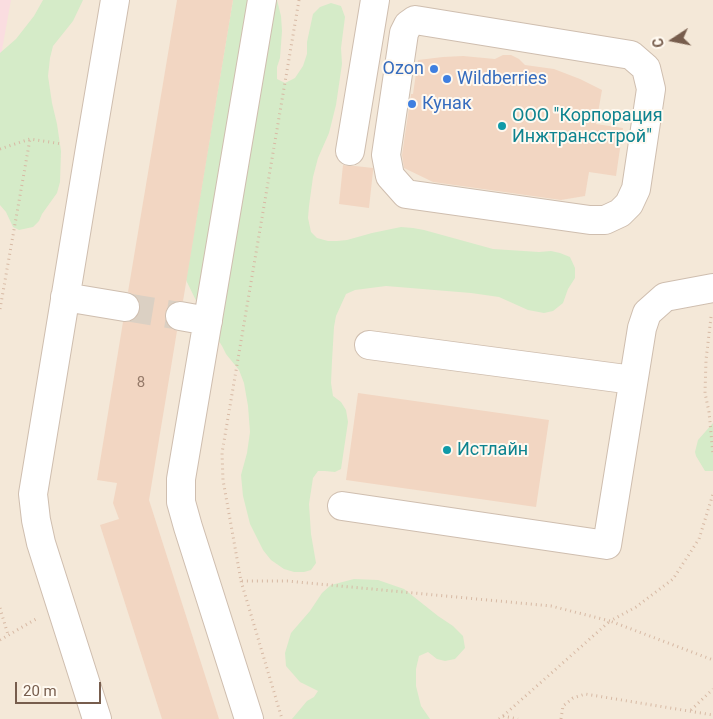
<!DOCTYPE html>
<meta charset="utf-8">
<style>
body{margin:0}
#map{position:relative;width:713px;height:719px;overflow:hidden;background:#fcf6ea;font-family:Roboto,sans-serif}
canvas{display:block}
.north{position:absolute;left:648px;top:15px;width:50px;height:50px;-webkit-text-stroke:4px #fff9f0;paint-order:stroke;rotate:259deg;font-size:14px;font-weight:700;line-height:20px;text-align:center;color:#775d4d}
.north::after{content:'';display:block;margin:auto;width:18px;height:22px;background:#775d4d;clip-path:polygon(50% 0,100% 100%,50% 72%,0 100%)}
.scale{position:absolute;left:15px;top:682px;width:86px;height:22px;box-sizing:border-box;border:2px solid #775d4d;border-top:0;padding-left:6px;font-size:15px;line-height:18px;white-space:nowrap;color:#775d4d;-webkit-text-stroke:4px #fff9f0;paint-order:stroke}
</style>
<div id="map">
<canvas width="713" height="719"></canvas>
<div class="north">С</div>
<div class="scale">20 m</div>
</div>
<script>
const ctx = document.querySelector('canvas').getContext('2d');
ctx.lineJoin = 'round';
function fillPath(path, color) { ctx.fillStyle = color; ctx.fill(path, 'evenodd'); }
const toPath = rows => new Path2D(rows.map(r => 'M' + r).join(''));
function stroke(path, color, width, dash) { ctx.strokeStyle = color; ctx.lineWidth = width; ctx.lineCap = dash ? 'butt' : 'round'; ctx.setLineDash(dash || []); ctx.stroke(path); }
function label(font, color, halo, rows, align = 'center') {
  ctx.font = font + ' Roboto,sans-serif'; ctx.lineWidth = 4; ctx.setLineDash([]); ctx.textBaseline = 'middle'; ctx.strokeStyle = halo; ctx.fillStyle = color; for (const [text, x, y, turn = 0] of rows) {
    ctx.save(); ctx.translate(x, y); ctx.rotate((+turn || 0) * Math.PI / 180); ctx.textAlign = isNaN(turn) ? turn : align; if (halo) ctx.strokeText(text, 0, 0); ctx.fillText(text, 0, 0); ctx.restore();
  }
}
const residential = toPath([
 [0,0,713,0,713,719,0,719]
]);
const medical = toPath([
 [0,0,11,0,0,61]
]);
const green = toPath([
 [43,0,83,0,73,21,53,46,50,58,48,76,52,103,57,124,61,151,60,182,57,193,42,214,39,221,33,227,19,230,13,227,6,212,0,205,0,53,16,39,34,16],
 [233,0,277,0,281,16,282,31,280,58,277,67,277,79,285,83,295,78,303,66,307,54,307,42,313,14,320,7,331,3,341,6,345,17,341,48,342,64,336,105,329,133,318,158,313,177,309,206,308,218,311,232,317,238,328,241,337,241,347,240,372,233,401,227,413,228,424,230,493,249,539,252,551,251,560,253,570,257,575,268,575,278,568,289,563,303,553,311,544,313,528,310,499,297,471,293,386,286,355,290,346,294,336,316,334,327,332,361,331,383,333,396,341,402,346,410,348,422,341,469,335,472,325,471,318,471,313,478,309,504,311,534,316,563,311,570,304,572,294,572,284,569,271,560,263,550,250,524,243,496,241,475,247,453,250,432,248,406,244,383,239,370,226,354,222,346,204,317,186,280],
 [713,423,713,471,705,471,696,456,695,452,698,440],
 [354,579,378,580,404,589,438,616,453,626,463,636,465,648,455,659,445,661,437,659,428,652,419,656,416,669,416,686,421,706,430,719,292,719,307,701,314,697,318,691,300,682,286,666,285,653,291,633,310,611,322,593,331,585]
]);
const building = toPath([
 [177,0,233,0,183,301,175,301,168,306,165,314,166,322,170,328,177,331,149,500,219,719,162,719,100,525,119,519,113,503,117,483,97,480,123,322,131,321,137,317,140,310,139,301,135,295,128,292],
 [503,55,511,55,519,59,525,65,554,69,580,79,602,90,596,124,623,128,616,176,589,172,585,196,561,200,433,182,404,168,402,155,411,94,413,94,418,60,443,57,463,56,495,59],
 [343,165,348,166,355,166,373,168,373,171,369,208,339,204],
 [358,393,549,420,536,507,346,480]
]);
const minorTunnel = toPath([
 [125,307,180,316]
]);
const path = toPath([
 [299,0,222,453,223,480,241,581,287,581,551,606,610,621,636,607,673,579,699,539,713,494],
 [0,149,30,139,62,144],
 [0,309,30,139],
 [711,317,706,360,705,393,709,412,713,455],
 [241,581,282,719],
 [0,608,8,635],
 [0,640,36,619],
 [691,710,713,689],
 [503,716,610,621,713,660],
 [499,719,503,716,518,719],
 [561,719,563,706,573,698,585,694,713,715]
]);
const minor = toPath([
 [415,20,631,55,646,68,651,89,636,189,629,204,620,213,605,220,590,220,406,194,390,176,386,155,404,33,408,25,415,20],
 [350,151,375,0],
 [65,297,125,307],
 [180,316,208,321],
 [369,345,633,380],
 [342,506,607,545,642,328,647,313,665,297,713,288],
 [97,719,41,543,36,520,33,494,90,148,115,0],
 [249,719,188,527,181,502,181,479,262,0]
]);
const markers = [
 [434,69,5,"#3f7fe0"],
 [447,79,5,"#3f7fe0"],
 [412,104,5,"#3f7fe0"],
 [502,126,5,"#0f9aa8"],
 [447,450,5,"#0f9aa8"]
];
const numberNames = [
 ["8",141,383]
];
const shopNames = [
 ["Ozon",424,69,"right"],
 ["Wildberries",457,79],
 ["Кунак",422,104]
];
const cultureNames = [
 ["ООО \"Корпорация",512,116],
 ["Инжтрансстрой\"",512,137],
 ["Истлайн",457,450]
];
fillPath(residential, '#f4e8d8');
fillPath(medical, '#fadde0');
fillPath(green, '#d5ebc8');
fillPath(building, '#f2d6c2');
stroke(minorTunnel, '#dbd0c3', 28, [28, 14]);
stroke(minor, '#cfbeaf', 30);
stroke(path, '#d7b9a4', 3, [1, 4]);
stroke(minor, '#fff', 28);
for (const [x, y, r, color] of markers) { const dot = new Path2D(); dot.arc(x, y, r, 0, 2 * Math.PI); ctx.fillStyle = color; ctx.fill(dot); stroke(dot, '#fff9f0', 2); }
label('15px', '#967b6a', null, numberNames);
label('18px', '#366cbe', '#fff9f0', shopNames, 'left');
label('18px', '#0d838f', '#fff9f0', cultureNames, 'left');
</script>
